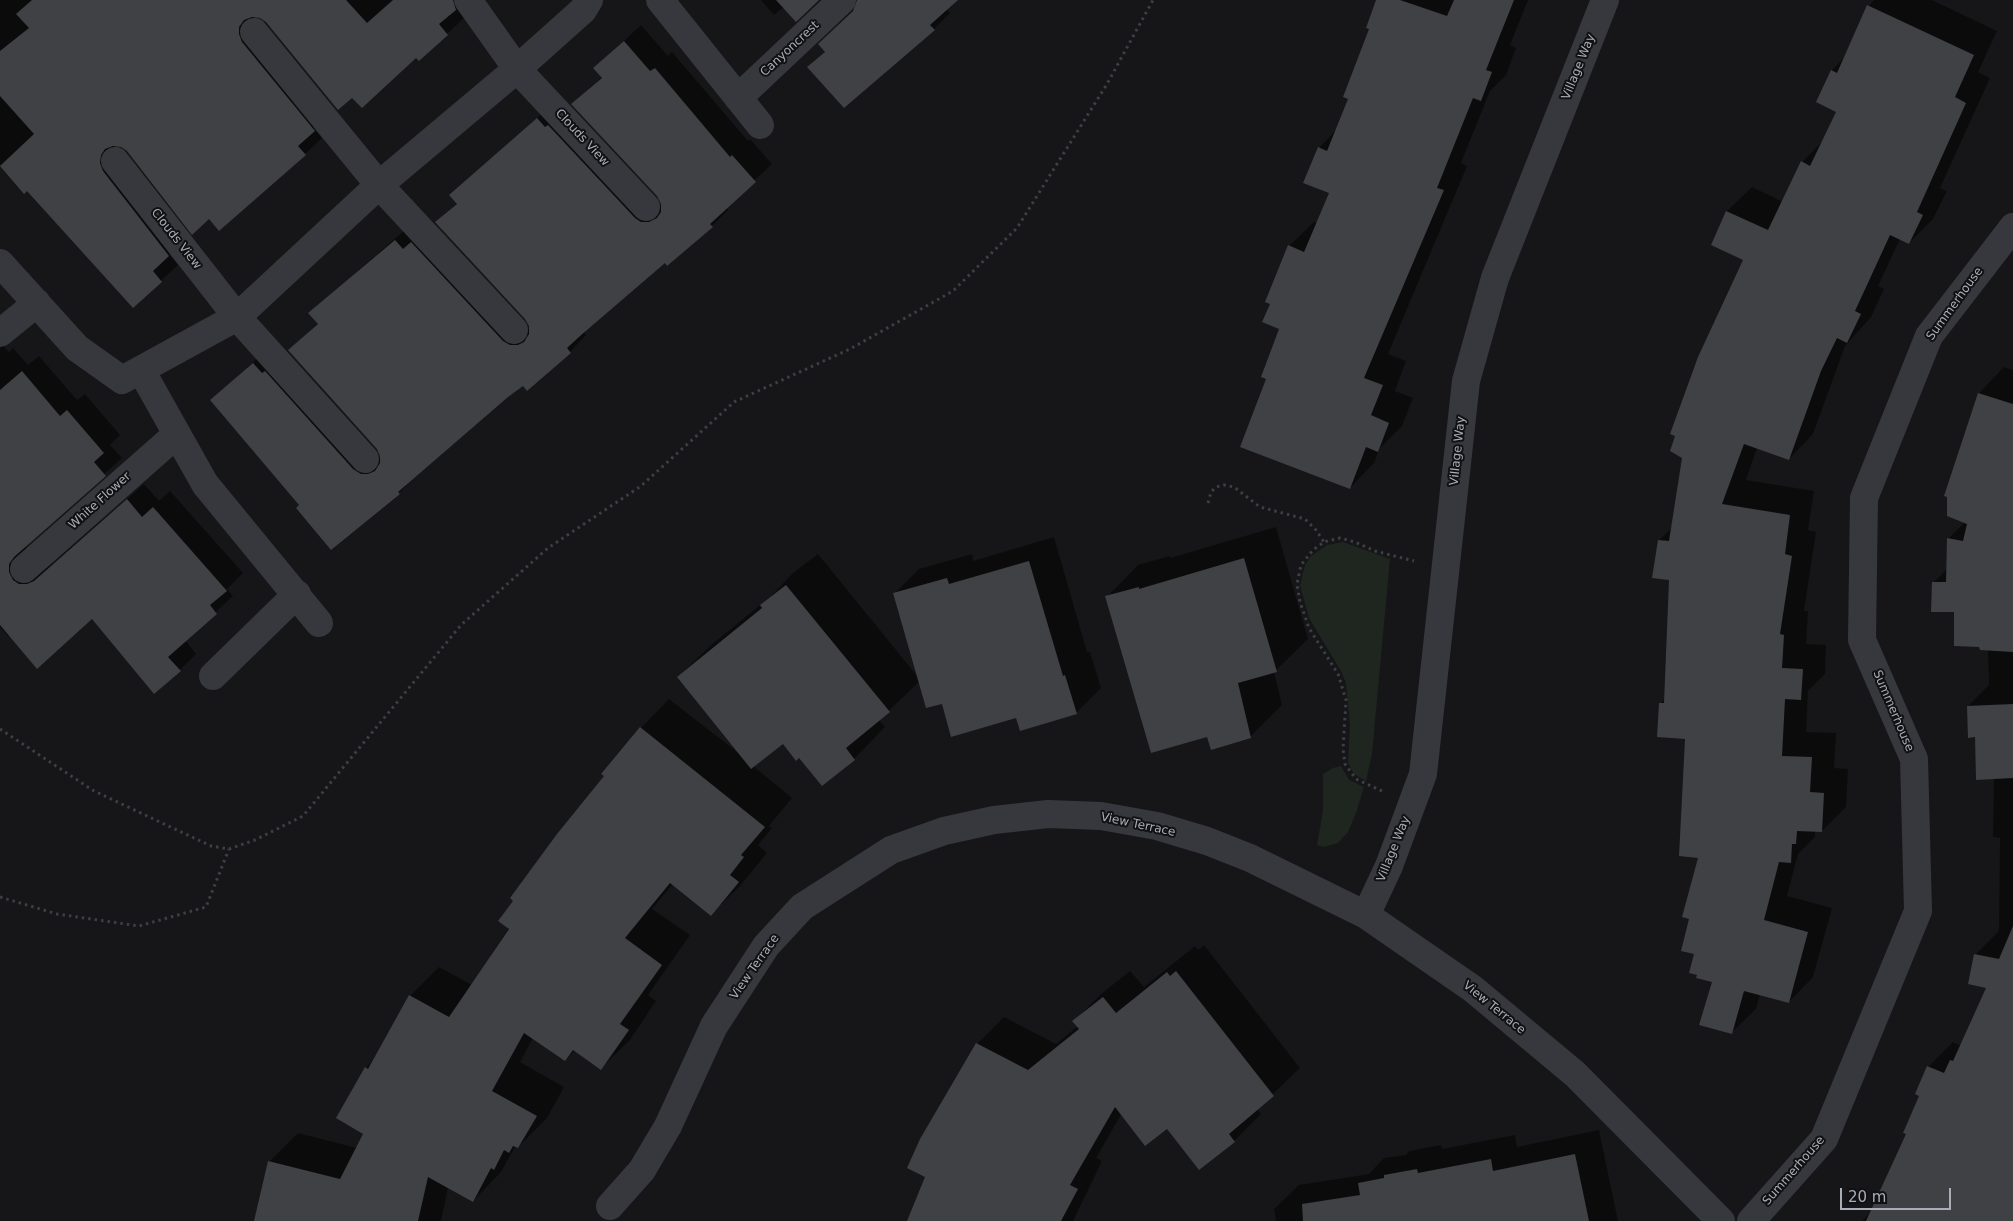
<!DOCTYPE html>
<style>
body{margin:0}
#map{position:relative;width:2013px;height:1221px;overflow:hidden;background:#161618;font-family:"DejaVu Sans",sans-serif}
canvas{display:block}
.scale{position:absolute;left:1840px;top:1188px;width:111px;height:22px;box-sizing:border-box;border:2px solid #a8adb8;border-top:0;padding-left:6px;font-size:15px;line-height:18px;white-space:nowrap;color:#a8adb8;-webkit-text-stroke:4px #111113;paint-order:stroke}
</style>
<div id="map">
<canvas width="2013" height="1221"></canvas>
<div class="scale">20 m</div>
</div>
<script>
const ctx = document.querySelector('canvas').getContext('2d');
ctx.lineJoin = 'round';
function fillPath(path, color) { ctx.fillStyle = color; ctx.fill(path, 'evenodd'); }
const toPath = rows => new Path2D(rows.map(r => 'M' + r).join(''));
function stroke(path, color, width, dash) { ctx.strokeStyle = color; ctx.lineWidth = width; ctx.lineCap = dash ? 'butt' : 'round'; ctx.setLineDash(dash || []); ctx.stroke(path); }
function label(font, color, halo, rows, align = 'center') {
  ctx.font = font + ' "DejaVu Sans",sans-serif'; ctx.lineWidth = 4; ctx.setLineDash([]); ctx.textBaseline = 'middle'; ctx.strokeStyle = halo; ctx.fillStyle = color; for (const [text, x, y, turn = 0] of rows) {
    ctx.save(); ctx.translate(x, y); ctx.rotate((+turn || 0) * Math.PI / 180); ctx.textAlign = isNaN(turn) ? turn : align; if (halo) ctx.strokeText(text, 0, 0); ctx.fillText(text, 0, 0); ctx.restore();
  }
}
const green = toPath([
 [1343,542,1390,559,1372,754,1366,781,1354,774,1348,763,1350,726,1346,683,1341,671,1309,618,1300,585,1305,565,1311,556,1327,545],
 [1341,766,1349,780,1364,787,1356,813,1348,832,1338,843,1324,847,1317,845,1323,811,1323,774,1333,768]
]);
const shadow = toPath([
 [0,0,464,0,456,8,464,18,447,34,416,56,267,21,260,16,254,16,258,25,330,113,314,129,322,138,305,154,209,217,128,150,122,146,115,145,119,154,185,239,169,254,178,265,133,307,27,189,24,192,0,164],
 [761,0,817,0,784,7,774,15],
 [858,0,955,0,946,9,950,13,934,29,809,68,826,51,819,44,858,5],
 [1377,0,1528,0,1510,45,1516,48,1506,75,1490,91,1461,163,1467,166,1388,354,1406,361,1395,391,1413,398,1402,426,1380,448,1374,463,1350,488,1268,379,1281,329,1289,246,1314,222,1317,223,1330,192,1319,148,1337,129,1350,98],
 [1874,0,1932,0,1997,31,1978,72,1990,78,1940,188,1947,191,1933,219,1909,243,1900,239,1878,286,1884,289,1871,317,1845,346,1813,434,1789,459,1757,448,1746,480,1814,491,1808,530,1816,532,1804,611,1808,611,1806,644,1826,645,1825,674,1808,691,1806,732,1836,733,1834,768,1848,769,1846,807,1822,831,1815,831,1815,837,1798,854,1787,896,1832,908,1813,977,1789,1002,1760,994,1756,1009,1731,1033,1713,981,1695,954,1691,918,1699,856,1687,738,1660,704,1665,699,1670,579,1659,540,1673,527,1744,259,1712,244,1727,211,1752,187,1783,202,1802,162,1824,140,1838,111,1832,70,1845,57,1869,6],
 [641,25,668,56,672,52,748,141,750,139,772,164,726,207,728,210,712,226,666,261,583,331,586,335,570,352,507,396,415,476,399,493,301,505,212,400,270,347,378,458,381,458,378,448,290,350,318,323,309,313,412,224,527,329,530,329,526,319,437,222,458,202,451,195,554,103,658,206,662,206,658,196,573,104,602,77,595,68],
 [0,342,9,352,13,348,28,365,39,356,77,400,85,394,120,435,110,445,122,458,27,544,25,555,45,568,52,564,144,484,159,501,170,491,243,573,227,589,233,596,185,640,196,654,180,670,92,617,8,636,0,627],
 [2004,367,2013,370,2013,1221,1862,1221,1873,1210,1908,1134,1921,1095,1916,1093,1928,1067,1953,1042,1961,1046,1987,987,1975,955,1998,932,1999,927,2000,838,1993,837,1994,778,1976,736,1968,706,1989,685,1988,650,1933,583,1947,569,1948,539,1965,522,1949,496,1945,495,1980,392],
 [1276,527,1308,639,1274,672,1282,705,1250,737,1208,735,1107,597,1138,565,1170,556,1170,558],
 [1054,537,1087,652,1090,652,1101,688,1076,713,1017,717,943,702,920,681,879,720,885,727,854,759,822,785,799,757,783,743,753,766,792,798,769,826,772,828,758,845,767,853,740,886,711,914,673,884,652,909,690,935,648,995,656,1001,630,1040,601,1068,575,1050,565,1060,533,1038,520,1062,564,1087,547,1118,518,1147,515,1147,501,1172,473,1201,448,1187,441,1221,258,1221,269,1162,298,1133,357,1148,365,1133,366,1068,375,1058,410,996,439,967,472,985,606,776,641,728,669,699,741,755,678,677,710,646,770,597,793,573,818,554,918,677,895,593,919,569,972,554,973,561],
 [1204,945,1300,1068,1257,1109,1261,1114,1234,1141,1167,1127,1122,1113,1096,1158,1102,1161,1073,1221,908,1221,977,1044,1004,1017,1056,1044,1078,1026,1074,1021,1101,994,1130,971,1144,987,1195,946,1198,950],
 [1599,1130,1618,1221,1276,1221,1274,1209,1299,1185,1369,1174,1384,1158,1406,1155,1409,1151,1441,1145,1442,1149,1515,1135,1517,1147]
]);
const building = toPath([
 [32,0,346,0,367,23,393,0,453,0,456,10,439,24,448,35,419,61,416,58,362,108,352,98,338,110,266,22,260,18,252,17,244,20,239,27,239,34,242,42,315,131,298,146,306,155,219,231,209,219,192,235,127,151,121,147,113,146,105,149,101,155,100,163,103,171,169,256,153,271,162,282,133,308,27,191,24,194,0,166,34,134,0,96,0,51,29,28,16,14],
 [776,0,819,0,796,22],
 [857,0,958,0,930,25,935,30,844,108,807,67,825,52,818,44,853,11],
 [1376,0,1400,0,1447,16,1454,0,1514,0,1486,70,1492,72,1481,101,1473,98,1437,188,1444,190,1364,378,1383,385,1371,415,1389,423,1378,452,1366,447,1350,489,1240,447,1266,379,1261,377,1279,329,1262,322,1270,304,1265,302,1288,245,1304,252,1329,193,1303,183,1318,147,1327,151,1348,99,1343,97,1369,29,1366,28],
 [1867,5,1974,55,1955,97,1966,103,1917,212,1923,215,1909,244,1890,235,1855,311,1861,314,1847,343,1837,338,1821,371,1789,460,1744,444,1722,504,1790,515,1785,554,1792,556,1780,634,1784,635,1782,668,1803,669,1801,700,1785,699,1782,756,1812,757,1810,792,1824,793,1822,832,1797,831,1796,844,1792,844,1791,863,1779,862,1764,920,1808,932,1789,1003,1744,991,1732,1034,1699,1025,1712,982,1696,978,1697,975,1689,973,1694,954,1681,951,1689,919,1682,917,1698,858,1679,856,1685,739,1657,737,1659,703,1664,703,1669,580,1652,578,1658,540,1669,541,1682,458,1670,451,1675,436,1670,434,1698,357,1743,260,1711,245,1726,211,1768,230,1801,161,1810,166,1836,112,1816,102,1831,70,1837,73],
 [624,41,650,71,655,68,730,157,732,155,756,182,710,224,713,227,667,266,665,263,580,336,567,348,571,353,527,391,523,386,508,397,398,492,400,494,331,550,296,508,299,505,210,400,253,363,262,373,265,371,353,469,361,474,368,474,375,471,380,463,380,456,377,449,288,350,318,324,308,313,395,240,403,249,411,242,503,341,510,345,518,345,524,342,529,334,529,326,525,319,435,222,457,204,449,195,537,118,545,127,548,125,635,218,641,222,649,222,657,218,661,212,661,204,657,196,571,104,602,78,593,68],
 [22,371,60,416,67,410,104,453,94,462,106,476,14,557,9,564,9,572,13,580,19,584,27,584,34,581,127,499,142,517,153,507,227,591,210,605,217,614,168,657,181,671,154,694,92,619,37,669,0,625,0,390],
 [1978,393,2013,404,2013,652,1980,650,1979,647,1954,646,1954,612,1931,612,1932,582,1946,582,1947,538,1963,541,1967,524,1947,516,1947,497,1944,496],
 [1244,558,1277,672,1238,683,1251,738,1211,750,1207,737,1151,753,1105,596,1139,587,1139,589],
 [1029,561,1063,676,1065,675,1077,714,1020,731,1016,718,951,737,942,704,926,708,893,593,947,578,949,584],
 [786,585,890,712,846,748,855,760,822,786,799,758,796,761,783,744,751,769,677,677,762,608,760,605],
 [2013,704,2013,778,1976,780,1975,737,1968,738,1967,706],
 [640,727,765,827,741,855,744,857,730,875,739,882,711,916,670,883,625,938,662,965,620,1024,629,1030,601,1070,573,1050,565,1061,524,1033,492,1091,537,1116,518,1148,513,1146,509,1153,504,1150,494,1170,491,1168,473,1202,428,1177,418,1221,254,1221,268,1161,340,1179,363,1134,336,1118,365,1067,368,1069,409,995,449,1017,509,929,498,921,513,901,510,898,557,834,604,776,601,774],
 [2013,926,2013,1221,1866,1221,1906,1134,1903,1133,1919,1096,1915,1094,1927,1066,1944,1073,1950,1060,1953,1061,1986,988,1968,984,1974,954,1999,959],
 [1176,971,1274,1096,1229,1134,1235,1142,1199,1170,1167,1129,1145,1146,1115,1107,1070,1185,1078,1189,1061,1221,907,1221,925,1177,907,1168,920,1139,976,1043,1028,1070,1079,1029,1072,1021,1103,997,1116,1013,1167,972,1170,976],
 [1575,1154,1589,1221,1303,1221,1302,1204,1360,1195,1358,1183,1384,1178,1384,1175,1417,1169,1418,1173,1491,1159,1493,1171]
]);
const path = toPath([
 [1208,503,1211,492,1216,487,1224,485,1234,487,1260,507,1305,519,1316,530,1324,542],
 [0,729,94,791,211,846,229,849,255,840,303,816,461,625,548,548,641,486,734,402,850,349,953,291,1017,228,1107,84,1153,0],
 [1382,791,1356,779,1345,764,1343,749,1346,700,1338,674,1309,628,1300,602,1297,584,1301,565,1313,550,1324,542,1340,538,1355,542,1375,551,1414,561],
 [0,897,57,914,139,926,206,907,229,849]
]);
const street = toPath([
 [468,0,517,69,646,207],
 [660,0,760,125],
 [254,32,379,185,514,330],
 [738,98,842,0],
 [115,161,237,317,365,459],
 [0,263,77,348,122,380,237,317,379,185,517,69,583,10,589,0],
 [0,333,37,303],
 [141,370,205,484,319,623],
 [24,569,177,434],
 [213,676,297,594],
 [1366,915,1389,866,1423,774,1466,381,1495,278,1605,0],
 [610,1206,642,1170,668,1126,714,1026,766,946,802,907,891,850,944,831,994,820,1048,814,1101,816,1157,826,1207,841,1250,858,1366,915,1473,989,1575,1074,1721,1221],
 [1751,1221,1824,1139,1918,911,1914,759,1862,640,1864,498,1929,336,2013,227]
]);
const streetNames = [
 ["Canyoncrest",790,49,-43],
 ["Village Way",1579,67,-68],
 ["Clouds View",582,138,47],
 ["Clouds View",176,239,52],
 ["Summerhouse",1955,304,-54],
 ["Village Way",1458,451,-84],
 ["White Flower",100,501,-42],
 ["Summerhouse",1893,711,67],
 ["View Terrace",1138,825,12],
 ["Village Way",1394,849,-68],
 ["View Terrace",755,967,-55],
 ["View Terrace",1494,1008,39],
 ["Summerhouse",1794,1171,-49]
];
fillPath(green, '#1e261f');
fillPath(shadow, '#0007');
fillPath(building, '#404145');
stroke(path, '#3d3f44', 3, [2.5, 4]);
stroke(street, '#37383d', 28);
label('12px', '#a8adb8', '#111113', streetNames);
</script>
